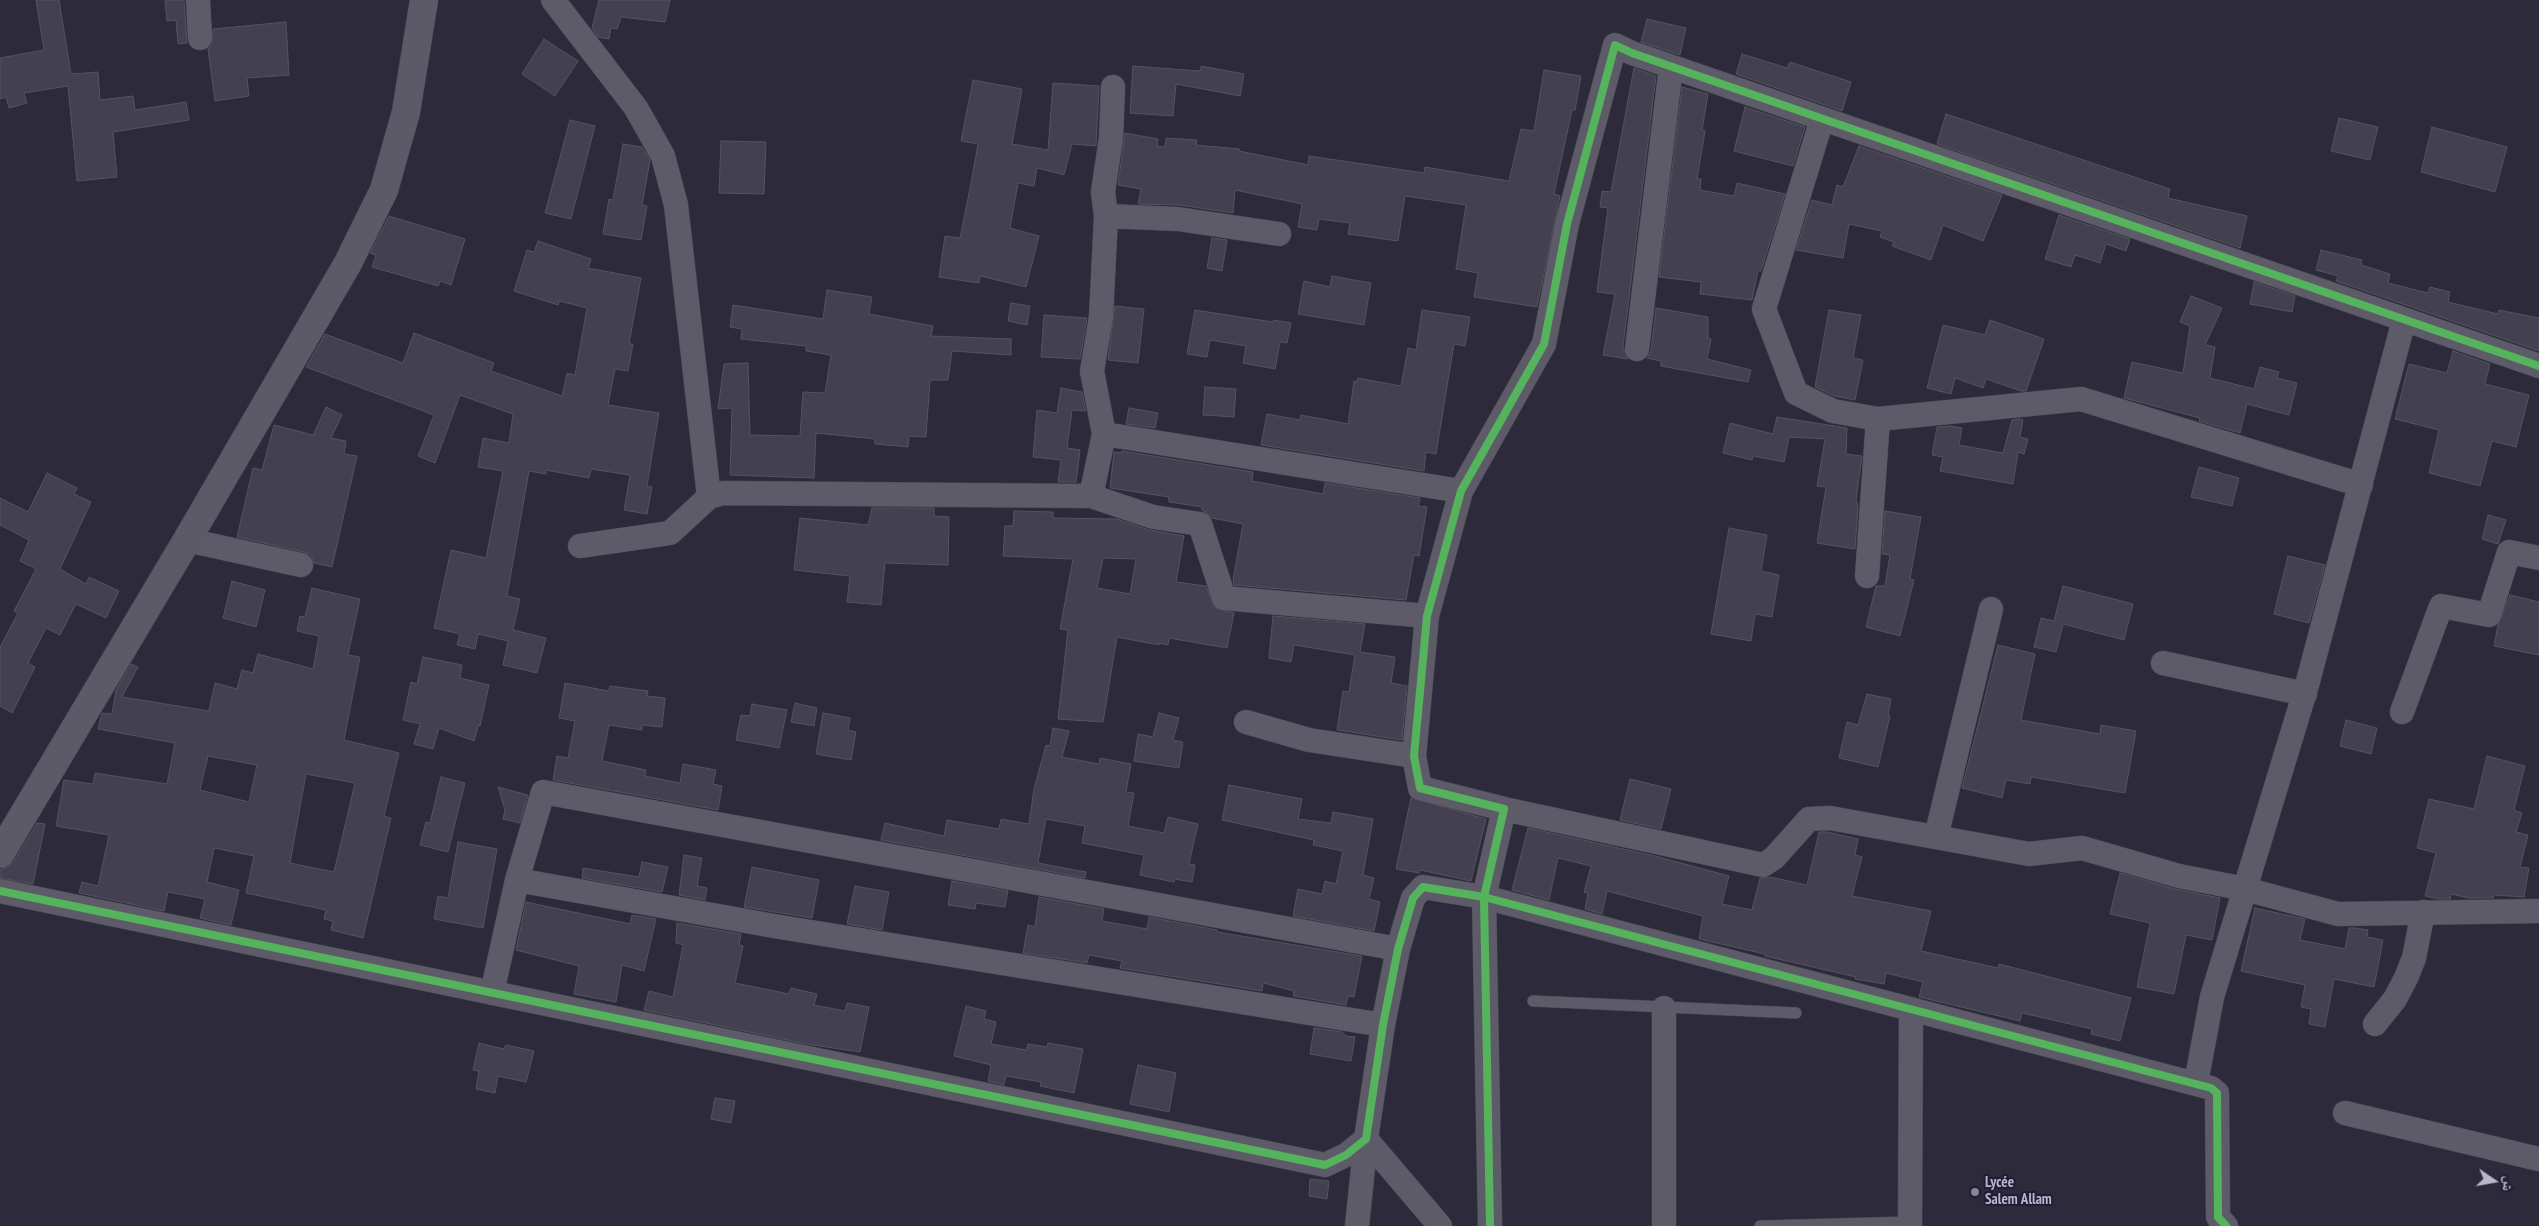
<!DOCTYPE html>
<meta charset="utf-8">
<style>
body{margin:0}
#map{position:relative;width:2539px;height:1226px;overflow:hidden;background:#2d2a3b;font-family:"PT Sans Narrow","Noto Naskh Arabic",sans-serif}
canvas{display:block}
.north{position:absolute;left:2469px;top:1156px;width:50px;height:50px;-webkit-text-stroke:4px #201d36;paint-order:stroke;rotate:102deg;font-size:14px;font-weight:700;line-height:20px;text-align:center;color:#b9b5cb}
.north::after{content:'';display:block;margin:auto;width:18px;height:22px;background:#b9b5cb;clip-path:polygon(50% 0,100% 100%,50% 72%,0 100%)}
</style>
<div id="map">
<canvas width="2539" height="1226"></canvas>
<div class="north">ش</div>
</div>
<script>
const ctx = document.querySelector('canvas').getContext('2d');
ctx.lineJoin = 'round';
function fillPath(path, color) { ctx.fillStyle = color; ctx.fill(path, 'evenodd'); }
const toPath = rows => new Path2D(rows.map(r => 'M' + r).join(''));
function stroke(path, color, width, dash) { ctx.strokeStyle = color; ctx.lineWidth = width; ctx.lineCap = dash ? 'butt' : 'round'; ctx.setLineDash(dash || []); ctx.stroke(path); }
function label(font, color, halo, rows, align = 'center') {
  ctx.font = font + ' "PT Sans Narrow",sans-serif'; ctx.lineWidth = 4; ctx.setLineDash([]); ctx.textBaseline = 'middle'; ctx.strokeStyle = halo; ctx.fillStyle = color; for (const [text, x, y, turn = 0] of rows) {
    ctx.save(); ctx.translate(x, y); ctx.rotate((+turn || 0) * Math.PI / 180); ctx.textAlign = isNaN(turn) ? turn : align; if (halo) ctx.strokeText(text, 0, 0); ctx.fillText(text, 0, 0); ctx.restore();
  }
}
const building = toPath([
 [36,0,59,0,71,74,98,72,100,100,133,96,135,110,186,102,189,120,113,132,117,177,77,181,68,86,24,93,27,103,9,108,6,97,0,99,0,58,44,50,36,0],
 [165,0,184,0,187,43,178,44,176,20,167,21,165,0],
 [599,0,670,0,665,22,621,17,617,29,611,28,609,39,598,37,592,28,599,0],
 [1647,19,1686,28,1680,55,1641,42,1647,19],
 [286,22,289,75,247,78,249,96,215,101,208,49,212,44,213,29,286,22],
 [544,39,578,61,555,96,522,74,544,39],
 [1742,54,1787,68,1790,62,1851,82,1842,111,1736,74,1742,54],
 [1133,66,1200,71,1201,66,1244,74,1240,96,1176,84,1173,116,1130,113,1133,66],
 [1634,68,1656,76,1623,347,1628,359,1603,355,1615,294,1597,292,1608,208,1600,207,1602,191,1611,192,1634,68],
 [1544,70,1581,76,1575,110,1572,110,1554,194,1560,196,1537,307,1474,297,1478,273,1456,269,1466,205,1405,196,1398,241,1348,234,1350,223,1319,219,1317,230,1298,227,1302,204,1235,190,1233,213,1180,205,1138,204,1141,189,1118,185,1125,133,1158,139,1157,146,1165,147,1166,138,1197,140,1196,145,1239,149,1239,151,1308,165,1309,156,1424,173,1425,167,1509,181,1521,129,1534,131,1544,70],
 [973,80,1022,89,1012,144,1048,150,1053,83,1099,86,1096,146,1072,144,1064,175,1037,168,1034,186,1018,183,1010,228,1039,236,1026,287,980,276,979,283,939,277,945,236,960,238,971,183,978,144,961,141,973,80],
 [1682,87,1708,94,1702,130,1705,131,1697,179,1701,179,1700,190,1734,196,1737,183,1785,194,1761,271,1758,271,1752,300,1700,294,1701,282,1659,277,1682,87],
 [1745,107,1805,127,1793,166,1734,151,1745,107],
 [1946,114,2170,189,2168,198,2247,216,2240,248,1937,144,1946,114],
 [2339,118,2378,127,2370,160,2331,151,2339,118],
 [570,120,595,126,571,219,545,213,570,120],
 [2432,127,2507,147,2495,192,2421,172,2432,127],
 [721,141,766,142,764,194,719,193,721,141],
 [623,144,642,147,650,160,642,205,647,206,641,240,603,234,609,199,613,200,623,144],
 [1859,146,2002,195,1983,241,1943,225,1931,260,1892,246,1894,242,1880,237,1882,231,1849,224,1843,258,1796,250,1812,200,1832,205,1837,185,1843,187,1859,146],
 [2059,215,2130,239,2126,251,2106,244,2100,263,2075,255,2071,267,2045,259,2059,215],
 [389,216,465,239,451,285,440,281,438,286,372,267,376,255,370,253,389,216],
 [1212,238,1227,240,1222,271,1207,268,1212,238],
 [538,241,591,259,588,268,641,278,629,344,633,344,628,371,615,369,608,405,659,413,647,486,652,487,647,514,624,510,630,475,591,469,589,478,546,470,546,474,529,471,507,596,520,599,513,630,546,638,537,673,503,665,508,641,478,634,475,649,457,645,460,634,434,628,451,550,486,558,503,471,478,467,483,438,509,443,513,414,460,395,435,463,418,456,434,415,306,367,325,334,403,363,414,333,494,363,491,371,562,396,567,373,575,375,587,308,559,301,558,305,514,291,527,250,534,252,538,241],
 [2321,250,2362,260,2361,265,2390,274,2388,283,2428,293,2430,287,2450,292,2448,302,2498,314,2499,310,2539,318,2539,351,2336,281,2338,276,2316,270,2321,250],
 [1332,276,1371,283,1364,325,1298,314,1304,281,1330,287,1332,276],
 [2254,282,2295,296,2292,312,2250,304,2254,282],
 [827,290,872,297,869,314,933,326,931,336,1011,339,1011,355,952,351,948,380,930,380,926,437,909,436,908,447,875,444,875,439,816,433,814,478,730,475,732,408,718,409,724,364,748,363,750,435,800,436,803,392,825,393,831,355,806,351,806,346,741,339,742,329,730,327,733,305,823,319,827,290],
 [2191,296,2222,308,2205,345,2215,347,2210,378,2254,389,2260,367,2279,372,2277,378,2297,383,2289,415,2247,404,2240,433,2199,421,2200,418,2124,398,2132,362,2183,373,2190,326,2180,322,2191,296],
 [1011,303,1030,306,1027,325,1008,321,1011,303],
 [1115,306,1144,309,1138,363,1108,360,1115,306],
 [1656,308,1708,317,1708,338,1711,339,1707,359,1751,370,1748,382,1661,366,1661,361,1647,358,1651,351,1656,308],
 [1195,310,1273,322,1274,320,1291,323,1287,343,1280,342,1275,369,1243,363,1246,346,1210,340,1207,357,1187,354,1195,310],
 [1422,310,1470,317,1465,346,1454,344,1436,454,1426,452,1424,471,1261,445,1267,414,1300,420,1301,415,1348,424,1354,381,1357,382,1358,378,1401,386,1408,348,1416,350,1422,310],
 [1829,310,1861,315,1853,358,1863,360,1855,400,1834,396,1815,387,1829,310],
 [1044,315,1087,318,1080,359,1041,357,1044,315],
 [1990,320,2044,339,2026,391,2021,391,1986,379,1983,388,1955,378,1951,394,1927,388,1943,325,1985,335,1990,320],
 [2453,351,2490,364,2485,384,2529,395,2516,447,2492,441,2480,486,2429,473,2439,430,2395,419,2409,364,2447,373,2453,351],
 [1205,387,1236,389,1234,417,1203,415,1205,387],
 [1061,388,1082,392,1086,411,1072,410,1067,448,1080,450,1076,482,1058,482,1061,460,1033,457,1037,410,1057,413,1061,388],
 [326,407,342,415,331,438,346,441,344,454,357,456,332,567,314,563,311,555,304,552,237,537,253,468,262,470,274,425,313,435,326,407],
 [1129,408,1158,413,1155,428,1126,424,1129,408],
 [1777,417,1847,428,1846,454,1862,456,1856,500,1858,506,1855,549,1817,543,1826,487,1817,486,1825,439,1789,437,1784,462,1753,456,1752,460,1723,453,1730,423,1773,434,1777,417],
 [2019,419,2023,420,2020,437,2028,439,2024,454,2018,452,2013,484,1940,471,1943,457,1932,455,1937,427,1951,426,1962,428,1959,445,2003,453,2012,420,2019,419],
 [1122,451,1253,472,1252,481,1323,494,1325,483,1420,498,1418,506,1427,507,1419,556,1414,555,1406,600,1234,585,1233,580,1243,524,1212,518,1202,510,1202,507,1169,502,1169,497,1110,488,1114,452,1122,453,1122,451],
 [2199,467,2239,478,2232,506,2191,497,2199,467],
 [47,473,77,488,74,494,91,502,60,569,86,584,89,577,119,591,106,618,76,604,60,635,46,628,28,663,35,667,12,713,0,706,0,647,18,613,14,611,36,569,20,561,29,540,0,525,0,498,28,512,47,473],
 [872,508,934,508,934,516,949,517,948,565,885,563,881,605,847,602,850,576,794,570,800,518,868,525,872,508],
 [1014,511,1053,512,1053,518,1117,519,1149,530,1184,536,1176,582,1206,586,1215,608,1234,613,1227,648,1169,638,1168,645,1159,643,1159,645,1117,637,1103,722,1058,719,1068,630,1060,629,1073,559,1003,556,1005,526,1013,526,1014,511],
 [1103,558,1136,559,1130,594,1097,588,1103,558],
 [1885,511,1921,517,1910,579,1914,580,1900,636,1866,627,1876,586,1885,586,1890,555,1882,554,1885,511],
 [2488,515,2506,520,2498,544,2482,539,2488,515],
 [1729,528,1767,535,1761,571,1779,575,1772,617,1755,614,1751,641,1711,634,1729,528],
 [2288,556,2325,565,2309,623,2274,614,2288,556],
 [232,581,265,590,256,627,223,618,232,581],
 [2063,586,2133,604,2124,640,2063,624,2056,652,2034,647,2041,618,2054,621,2063,586],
 [312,588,360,599,348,655,360,657,344,740,399,753,384,816,391,818,363,938,331,930,333,921,324,919,326,910,246,893,254,856,214,848,207,882,239,890,231,925,200,918,205,899,168,892,164,911,79,893,82,882,98,886,109,835,56,826,64,780,93,784,95,773,167,784,175,743,98,729,102,713,112,714,116,690,131,664,138,667,122,697,209,711,215,683,237,689,242,670,253,673,258,654,313,669,319,636,297,631,300,616,305,617,312,588],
 [208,756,257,765,249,802,200,790,208,756],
 [306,774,355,783,334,872,290,863,306,774],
 [2510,595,2539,602,2539,655,2494,646,2498,625,2510,595],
 [1273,616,1365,624,1360,652,1395,657,1391,683,1407,686,1402,740,1337,730,1343,691,1349,692,1355,655,1294,645,1291,662,1269,658,1273,616],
 [1998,645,2035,654,2021,720,2100,734,2101,725,2136,731,2125,793,2031,777,2030,784,2006,780,2002,798,1962,788,1998,645],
 [423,657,462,665,460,678,489,685,480,726,479,724,474,741,439,728,433,749,414,744,420,724,403,720,411,682,417,684,423,657],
 [565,683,609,691,610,686,648,691,647,696,665,698,662,727,642,725,642,730,609,725,602,761,646,770,645,776,680,783,683,764,716,770,713,784,722,786,718,810,553,780,557,756,568,758,575,721,559,718,565,683],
 [1867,694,1891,699,1888,715,1890,716,1878,767,1839,758,1847,722,1858,725,1867,694],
 [795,703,817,708,814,726,791,722,795,703],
 [752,704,787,710,779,748,736,740,741,715,750,716,752,704],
 [823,713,850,718,848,730,856,732,851,760,816,754,823,713],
 [1159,713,1179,718,1173,740,1183,742,1179,768,1134,761,1138,734,1153,737,1159,713],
 [2346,720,2377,728,2371,754,2340,746,2346,720],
 [1053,728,1069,731,1062,757,1099,764,1100,758,1131,764,1126,792,1134,793,1128,826,1164,833,1168,817,1198,824,1189,864,1195,865,1192,882,1175,879,1174,882,1140,875,1144,855,1082,843,1085,826,1046,819,1038,863,1086,872,1085,878,881,840,885,823,944,836,947,820,999,829,1001,819,1029,824,1034,789,1046,745,1050,746,1053,728],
 [2487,756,2525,766,2514,810,2522,813,2516,832,2528,835,2520,867,2529,868,2524,897,2494,895,2493,898,2469,898,2451,894,2450,899,2438,899,2425,896,2436,853,2417,848,2429,799,2474,809,2487,756],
 [441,777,465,783,448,852,420,845,426,822,430,823,441,777],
 [1630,779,1671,789,1661,829,1620,820,1630,779],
 [1229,785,1302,799,1298,819,1331,823,1333,812,1373,819,1363,875,1374,878,1369,899,1380,902,1374,931,1293,916,1298,889,1322,894,1325,881,1336,884,1343,851,1313,845,1314,840,1222,820,1229,785],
 [498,787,528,795,520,823,503,819,505,810,498,787],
 [1411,798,1486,819,1471,881,1420,870,1419,873,1396,869,1411,798],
 [37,823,45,824,33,884,0,878,0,870,8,867,13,862,37,823],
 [1528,828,1655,856,1729,876,1722,904,1752,910,1760,878,1770,877,1807,885,1819,832,1827,832,1858,839,1855,855,1862,857,1852,896,1931,911,1921,951,1998,968,1999,964,2131,998,2120,1041,2091,1034,2092,1029,2022,1013,2020,1021,1919,997,1923,982,1886,973,1884,984,1855,979,1856,977,1765,956,1765,954,1699,939,1703,916,1607,891,1602,914,1585,909,1588,893,1584,892,1591,866,1558,858,1549,900,1512,890,1528,828],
 [458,842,497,849,483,928,434,919,438,896,448,898,458,842],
 [684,855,702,858,697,886,707,888,705,900,679,895,684,855],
 [642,862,668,867,662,892,582,878,583,868,639,877,642,862],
 [752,867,819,880,812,918,744,907,752,867],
 [2120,873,2175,889,2220,898,2212,940,2186,935,2174,994,2137,987,2150,923,2110,914,2120,873],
 [952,881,1008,891,1005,907,976,903,975,909,948,905,952,881],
 [855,886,889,892,882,930,847,924,855,886],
 [1039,897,1104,909,1102,921,1147,929,1149,917,1217,930,1217,932,1362,956,1354,997,1348,996,1346,1005,1293,996,1294,991,1263,983,1262,991,1120,968,1122,961,1089,955,1087,963,1023,953,1028,925,1035,927,1039,897],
 [526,902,630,924,632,915,656,919,644,971,622,965,616,1002,574,994,579,966,516,950,526,902],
 [2255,908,2305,919,2300,940,2345,949,2349,928,2355,928,2368,930,2367,937,2383,940,2374,987,2334,979,2325,1027,2309,1024,2311,1009,2301,1007,2305,985,2241,971,2255,908],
 [677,923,741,934,739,945,743,946,735,983,789,994,791,988,817,994,814,1005,845,1011,847,1003,869,1007,860,1052,806,1044,644,1010,649,991,673,997,683,945,676,943,677,923],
 [966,1006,986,1011,984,1019,996,1022,991,1044,1026,1050,1028,1044,1047,1047,1048,1043,1083,1049,1074,1093,1040,1086,1041,1082,1006,1076,1004,1085,988,1081,991,1065,954,1056,966,1006],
 [1314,1028,1342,1032,1346,1036,1355,1037,1351,1061,1310,1054,1314,1028],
 [479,1043,504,1049,506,1045,534,1051,526,1082,498,1076,495,1093,476,1089,479,1071,473,1070,479,1043],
 [1138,1065,1176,1073,1169,1112,1130,1104,1138,1065],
 [715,1098,735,1101,731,1123,711,1119,715,1098],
 [1310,1179,1329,1181,1327,1199,1309,1196,1310,1179]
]);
const lane = toPath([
 [1533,1001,1796,1013],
 [1760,1226,1910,1222]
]);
const street = toPath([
 [198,0,200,38],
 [553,0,636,108,663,156,676,205,709,497,723,493,1091,496,1104,434,1461,491],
 [1822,119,1764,309,1796,393,1833,411,1878,419,2081,399,2361,485],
 [1106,216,1178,219,1279,234],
 [1637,349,1671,67],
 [1104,434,1092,371,1101,317,1106,216,1103,192,1111,138,1113,87],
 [1091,496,1153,517,1200,524,1224,598,1427,616],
 [187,540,301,565],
 [580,546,670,533,709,497],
 [1867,576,1878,419],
 [2163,663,2305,694],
 [2402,712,2441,606,2489,615,2509,552,2539,558],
 [1246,722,1309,740,1414,756],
 [1504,809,1763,865,1774,858,1809,819,1830,818,2029,854,2082,848,2179,876,2245,889,2338,914,2539,911],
 [1936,837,1991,609],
 [517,880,774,926,1383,1025],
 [0,891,1325,1165,1346,1155,1366,1139,1383,1025,1398,949,1413,898,1423,887,1484,897,2211,1088,2217,1093,2218,1217,2226,1226],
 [492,993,517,880,543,792,1398,949],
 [2375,1024,2395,999,2406,978,2414,958,2423,912],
 [2196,1083,2212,997,2307,685,2404,320],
 [2345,1113,2539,1159],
 [1366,1139,1440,1226],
 [1357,1226,1366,1139],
 [1490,1226,1484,897,1504,809,1420,788,1414,756,1427,616,1461,491,1544,344,1567,224,1615,45,1632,53,2539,366],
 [1664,1226,1664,1008],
 [1910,1226,1911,1009]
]);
const secondary = toPath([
 [0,854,187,540,348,263,384,190,406,112,424,0]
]);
const cycleway = toPath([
 [0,891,1325,1165,1346,1155,1366,1139,1383,1025,1398,949,1413,898,1423,887,1484,897,2211,1088,2217,1093,2218,1217,2226,1226],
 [1490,1226,1484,897,1504,809,1420,788,1414,756,1427,616,1461,491,1544,344,1567,224,1615,45,1632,53,2539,366]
]);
const markers = [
 [1975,1192,5,"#888499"]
];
const poiNames = [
 ["Lycée",1985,1183],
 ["Salem Allam",1985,1200]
];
fillPath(building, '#434150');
stroke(building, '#565262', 1);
stroke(lane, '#474551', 12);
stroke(street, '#474551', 25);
stroke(secondary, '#484554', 29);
stroke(lane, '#5e5b68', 11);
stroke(street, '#5e5b68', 24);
stroke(secondary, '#5b5a66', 28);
stroke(cycleway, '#56b35d', 8);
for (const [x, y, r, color] of markers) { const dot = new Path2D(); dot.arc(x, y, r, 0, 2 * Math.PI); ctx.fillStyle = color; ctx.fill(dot); stroke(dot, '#201d36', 2); }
label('bold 15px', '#b9b5cb', '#201d36', poiNames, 'left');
</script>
